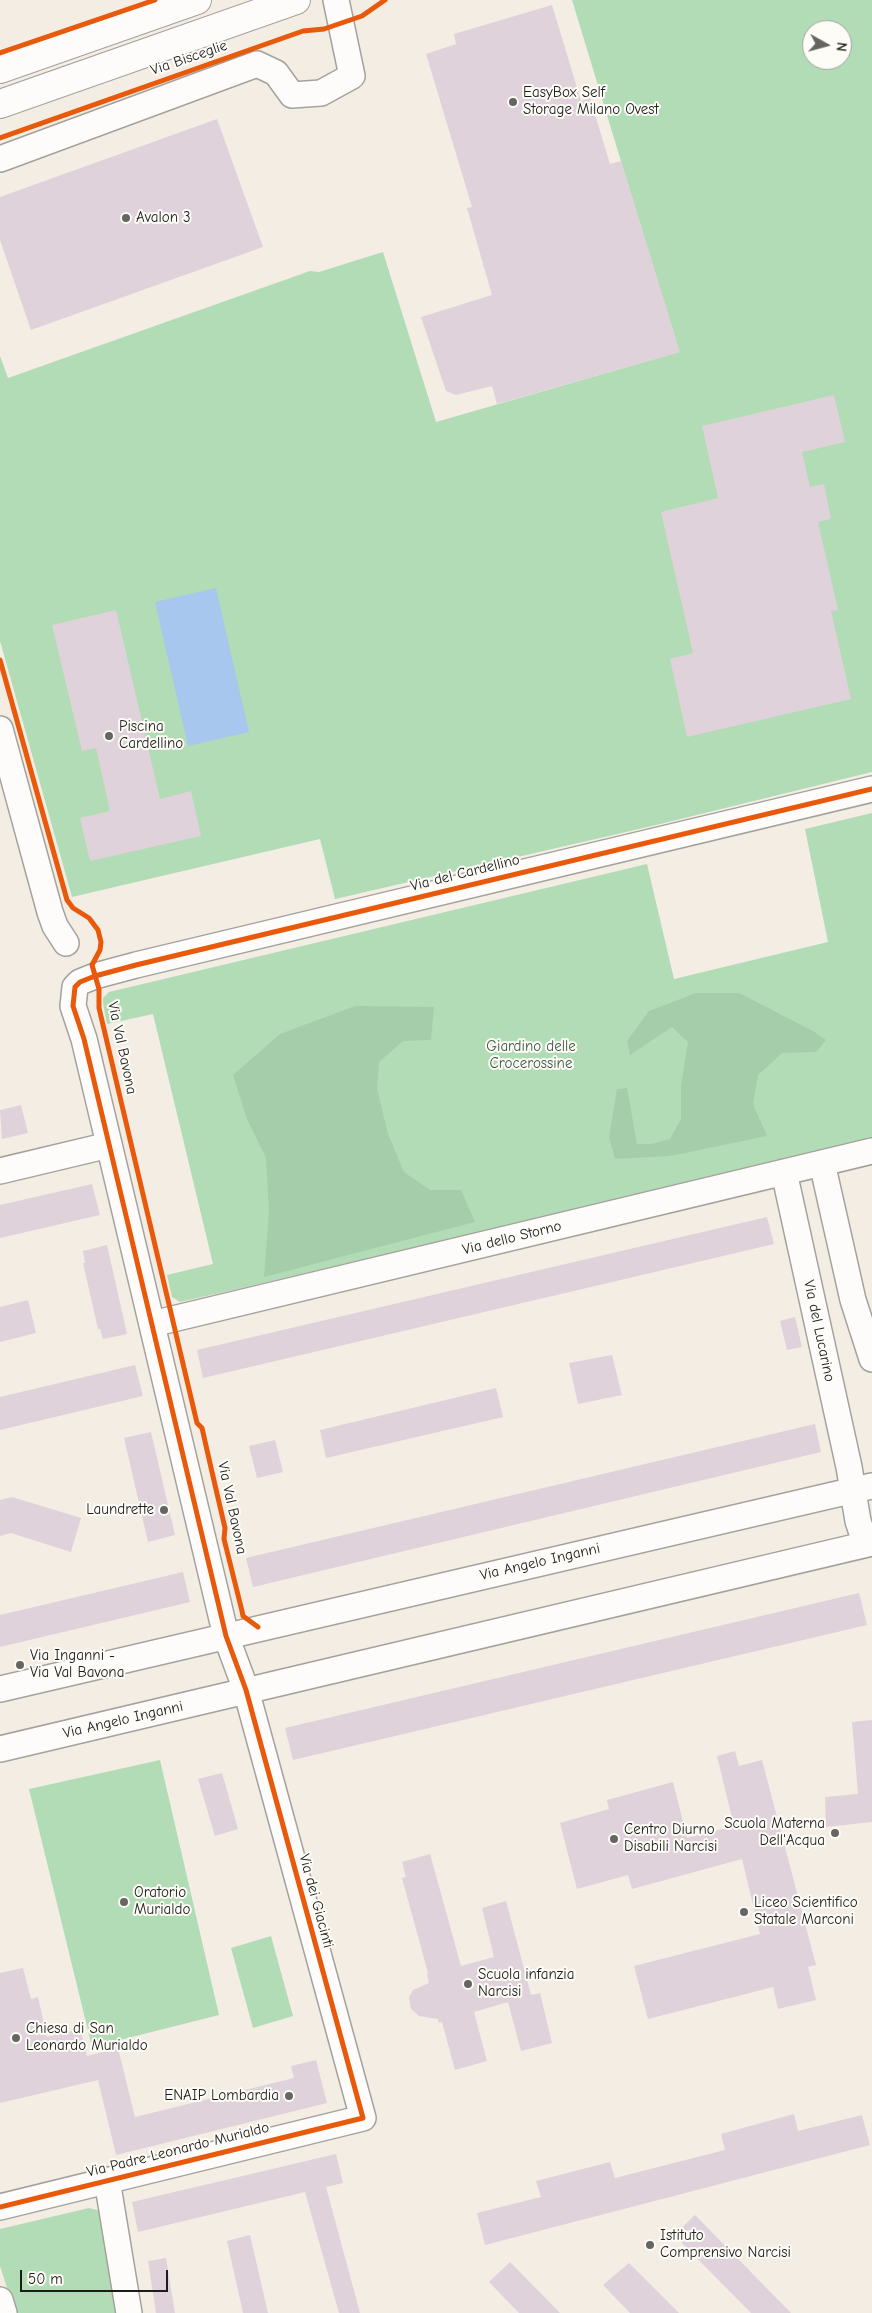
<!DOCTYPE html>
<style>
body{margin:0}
#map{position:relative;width:872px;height:2313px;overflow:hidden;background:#f3ede4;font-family:"Comic Neue",sans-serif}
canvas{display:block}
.north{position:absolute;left:802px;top:20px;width:50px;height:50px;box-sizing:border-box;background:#fdfcf7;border:1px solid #a3a29f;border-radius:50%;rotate:97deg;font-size:14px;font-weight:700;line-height:20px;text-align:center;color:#1c1c1c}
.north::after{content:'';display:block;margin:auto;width:18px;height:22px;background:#676562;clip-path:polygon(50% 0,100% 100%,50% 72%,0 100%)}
.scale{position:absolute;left:20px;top:2270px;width:148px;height:22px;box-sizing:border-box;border:2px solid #1c1c1c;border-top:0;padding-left:6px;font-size:15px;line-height:18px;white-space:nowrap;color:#1c1c1c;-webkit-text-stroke:4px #fdfcf7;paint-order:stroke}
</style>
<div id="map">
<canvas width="872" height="2313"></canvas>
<div class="north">N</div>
<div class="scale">50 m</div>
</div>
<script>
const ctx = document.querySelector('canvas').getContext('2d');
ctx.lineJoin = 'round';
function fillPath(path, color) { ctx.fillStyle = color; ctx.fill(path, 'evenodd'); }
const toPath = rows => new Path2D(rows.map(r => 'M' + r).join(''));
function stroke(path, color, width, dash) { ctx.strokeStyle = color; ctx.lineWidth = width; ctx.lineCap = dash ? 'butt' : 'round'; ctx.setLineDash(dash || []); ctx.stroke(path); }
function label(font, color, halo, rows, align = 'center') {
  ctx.font = font + ' "Comic Neue",sans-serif'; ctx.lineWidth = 4; ctx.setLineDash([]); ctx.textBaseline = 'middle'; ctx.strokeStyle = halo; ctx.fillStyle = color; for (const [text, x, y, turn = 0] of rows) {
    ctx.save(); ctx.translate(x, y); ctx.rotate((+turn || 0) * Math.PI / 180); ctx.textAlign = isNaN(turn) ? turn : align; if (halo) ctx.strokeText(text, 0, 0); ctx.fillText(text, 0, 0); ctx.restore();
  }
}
const green = toPath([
 [572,0,872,0,872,772,652,826,335,899,320,839,72,897,0,641,0,356,8,378,310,271,319,272,383,252,436,422,679,352],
 [812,30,842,30,842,60,812,60],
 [872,813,872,1139,246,1287,180,1302,172,1297,167,1275,213,1264,153,1014,107,1024,103,1003,103,998,109,992,647,864,674,979,828,942,805,829],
 [160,1760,219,2015,92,2047,29,1789],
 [271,1936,293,2016,253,2028,231,1948],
 [89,2208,101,2211,118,2313,15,2313,0,2266,0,2229]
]);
const forest = toPath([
 [696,993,739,993,813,1031,826,1040,816,1052,782,1053,758,1075,753,1104,767,1136,670,1156,615,1159,609,1137,617,1089,627,1088,637,1144,651,1144,670,1139,681,1119,681,1085,688,1042,672,1027,630,1055,627,1041,649,1011],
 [355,1006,434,1007,431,1040,403,1041,379,1062,377,1089,388,1134,404,1172,430,1190,461,1190,475,1222,264,1277,269,1212,266,1158,247,1119,233,1075,280,1034]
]);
const water = toPath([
 [216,588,249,732,188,746,155,602]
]);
const building = toPath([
 [552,5,581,101,590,98,610,164,621,161,680,352,497,404,492,386,456,395,446,391,421,317,492,295,467,208,472,207,426,54,456,44,454,34],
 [217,119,263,247,31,330,0,240,0,197],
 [834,395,845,442,802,452,810,487,824,484,831,519,818,522,838,610,831,611,851,699,687,737,670,659,693,653,661,512,718,498,702,426],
 [116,610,160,799,191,791,201,836,90,861,80,818,110,811,96,748,82,751,52,625],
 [21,1105,28,1133,2,1139,0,1110],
 [92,1184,100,1215,0,1238,0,1205],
 [767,1217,774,1244,203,1378,197,1350],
 [107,1245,127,1334,103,1339,100,1329,98,1329,83,1263,85,1263,83,1251],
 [28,1300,36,1333,0,1342,0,1307],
 [795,1317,802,1347,787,1350,780,1321],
 [612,1355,622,1395,578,1404,569,1363],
 [135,1365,143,1396,0,1430,0,1397],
 [496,1388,503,1417,326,1458,320,1430],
 [815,1424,821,1452,253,1587,246,1558],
 [151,1432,175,1535,148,1542,124,1438],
 [275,1440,283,1472,257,1478,249,1446],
 [12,1497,81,1518,71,1552,11,1533,0,1536,0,1500],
 [183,1572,190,1602,0,1647,0,1615],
 [859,1593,867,1625,293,1760,285,1728],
 [872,1720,872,1822,826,1827,825,1797,858,1794,852,1722],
 [735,1751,739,1766,762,1760,816,1965,808,1967,816,2000,778,2009,773,1987,648,2019,634,1966,760,1934,742,1859,632,1889,628,1875,577,1889,560,1823,609,1809,607,1800,673,1782,687,1838,734,1826,717,1756],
 [222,1773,238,1829,215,1836,198,1779],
 [430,1854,461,1966,494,1957,482,1908,506,1901,531,1995,540,1993,552,2043,521,2051,508,2002,474,2012,487,2061,455,2070,442,2022,439,2023,438,2019,419,2016,411,2009,409,1997,413,1990,429,1983,427,1974,428,1973,402,1878,406,1877,402,1862],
 [23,1968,31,1999,38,1997,47,2037,80,2029,87,2056,118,2048,135,2117,294,2078,291,2066,316,2060,327,2103,116,2155,98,2080,0,2103,0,1973],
 [794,2114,798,2131,862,2115,870,2145,485,2245,477,2213,541,2197,536,2181,610,2162,615,2178,725,2150,721,2134],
 [336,2154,343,2183,326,2187,360,2313,339,2313,305,2192,138,2232,132,2202],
 [695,2215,791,2313,751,2313,674,2235],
 [250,2235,268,2313,243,2313,227,2241],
 [166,2258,175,2313,156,2313,148,2261],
 [510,2262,560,2313,519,2313,489,2282],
 [629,2263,679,2313,630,2313,603,2285]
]);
const minor = toPath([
 [0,159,257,64,276,73,292,95,321,93,352,76,336,0],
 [0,729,50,912,55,926,66,943],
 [822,1163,853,1300,872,1359],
 [0,1171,109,1145],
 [784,1172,849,1467,858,1521,862,1533,872,1542],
 [152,1324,872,1151],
 [0,1689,872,1486],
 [0,1749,872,1543],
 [107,2180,129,2313],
 [0,2207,363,2118,246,1690,226,1636,84,1039,73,1006,75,987,80,982,95,976,136,965,872,789],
 [0,2300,4,2313]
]);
const major = toPath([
 [0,69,197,0],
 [0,104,296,0]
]);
const cycleway = toPath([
 [0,53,155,0],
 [0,138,303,31,324,29,362,16,385,0],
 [0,660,67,900,73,908,89,918,98,930,101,942,100,950,92,965,99,989,99,1008,197,1423,202,1428,212,1472,225,1528,224,1539,242,1611,243,1616,258,1627],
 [0,2207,363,2118,246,1690,226,1636,84,1039,73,1006,75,987,80,982,95,976,136,965,872,789]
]);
const markers = [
 [513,102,5,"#676562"],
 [126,218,5,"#676562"],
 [109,736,5,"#676562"],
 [164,1510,5,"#676562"],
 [20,1665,5,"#676562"],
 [835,1833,5,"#676562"],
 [614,1839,5,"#676562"],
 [124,1902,5,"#676562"],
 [744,1912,5,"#676562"],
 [468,1984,5,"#676562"],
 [16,2038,5,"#676562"],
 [289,2096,5,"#676562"],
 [650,2245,5,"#676562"]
];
const streetNames = [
 ["Via Bisceglie",189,58,-19],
 ["Via del Cardellino",465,873,-14],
 ["Via Val Bavona",122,1048,78],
 ["Via dello Storno",512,1238,-14],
 ["Via del Lucarino",819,1331,78],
 ["Via Val Bavona",232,1508,78],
 ["Via Angelo Inganni",540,1562,-13],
 ["Via Angelo Inganni",123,1720,-13],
 ["Via dei Giacinti",316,1901,75],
 ["Via Padre Leonardo Murialdo",178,2150,-14]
];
const poiNames = [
 ["EasyBox Self",523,93],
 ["Storage Milano Ovest",523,110],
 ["Avalon 3",136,218],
 ["Piscina",119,727],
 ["Cardellino",119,744],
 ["Laundrette",154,1510,"right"],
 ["Via Inganni -",30,1656],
 ["Via Val Bavona",30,1673],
 ["Scuola Materna",825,1824,"right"],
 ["Dell'Acqua",825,1841,"right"],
 ["Centro Diurno",624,1830],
 ["Disabili Narcisi",624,1847],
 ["Oratorio",134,1893],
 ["Murialdo",134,1910],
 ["Liceo Scientifico",754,1903],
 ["Statale Marconi",754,1920],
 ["Scuola infanzia",478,1975],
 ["Narcisi",478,1992],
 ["Chiesa di San",26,2029],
 ["Leonardo Murialdo",26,2046],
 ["ENAIP Lombardia",279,2096,"right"],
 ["Istituto",660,2236],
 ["Comprensivo Narcisi",660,2253]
];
const parkNames = [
 ["Giardino delle",531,1047],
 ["Crocerossine",531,1064]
];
fillPath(green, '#b2dcb6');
fillPath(forest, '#a5cdaa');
fillPath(water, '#a8c7ee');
fillPath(building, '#e0d2da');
stroke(minor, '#a5a29d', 28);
stroke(major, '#a5a29d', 30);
stroke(minor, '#fdfcfb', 25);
stroke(major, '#fdfcfb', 28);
stroke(cycleway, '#e8590c', 5);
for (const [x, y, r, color] of markers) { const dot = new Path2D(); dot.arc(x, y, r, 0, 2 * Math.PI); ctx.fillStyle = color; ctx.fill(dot); stroke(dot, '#fdfcf7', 2); }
label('15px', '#1c1c1c', '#fdfcf7', streetNames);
label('15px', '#1c1c1c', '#fdfcf7', poiNames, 'left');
label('15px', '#3e5b45', '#fdfcf7', parkNames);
</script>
